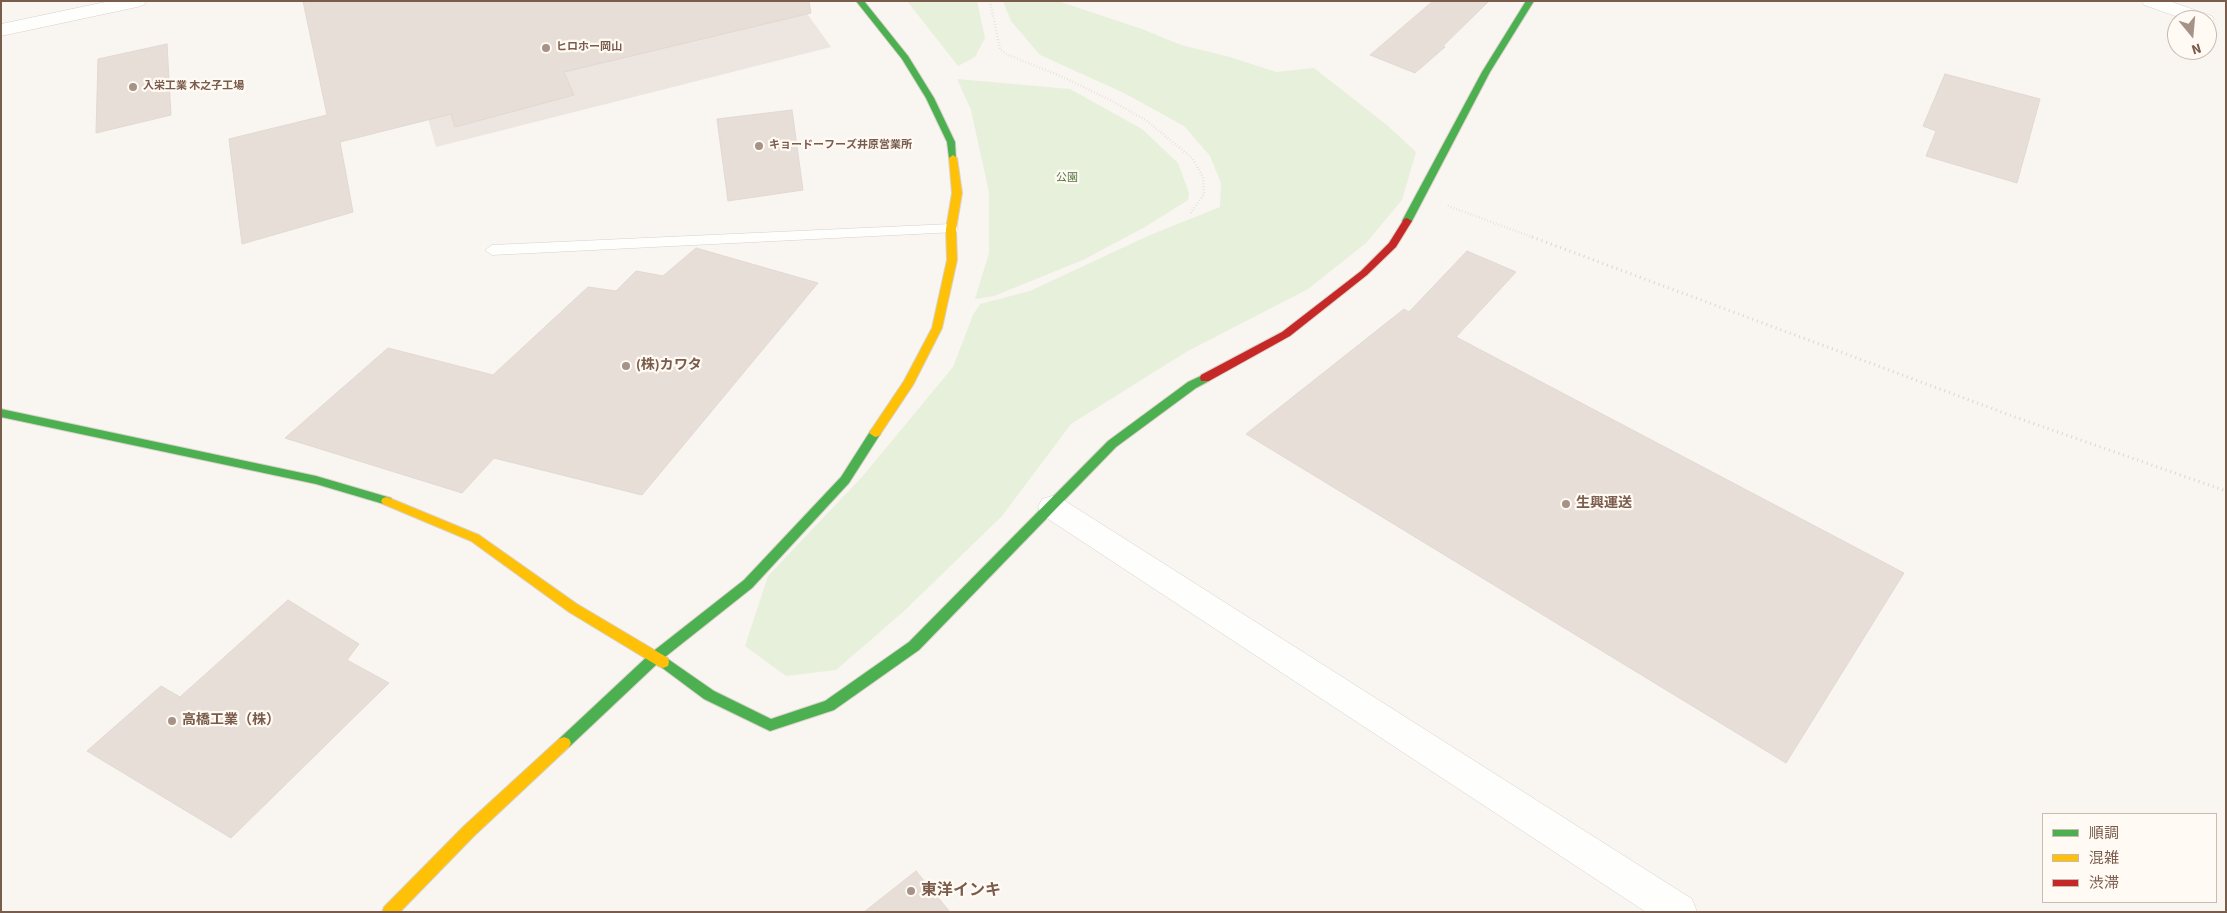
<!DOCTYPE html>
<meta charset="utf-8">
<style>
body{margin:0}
#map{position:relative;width:2227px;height:913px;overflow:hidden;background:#f9f5f0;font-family:"Source Sans 3","Noto Sans JP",sans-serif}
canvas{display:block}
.frame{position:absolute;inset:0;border:2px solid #7a5c4d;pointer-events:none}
.legend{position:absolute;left:2042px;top:813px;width:175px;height:90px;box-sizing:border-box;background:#fffaf3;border:1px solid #cabbb1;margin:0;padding:6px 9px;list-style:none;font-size:15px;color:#7a5c4d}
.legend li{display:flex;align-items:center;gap:10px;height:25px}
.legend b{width:25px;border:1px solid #cabbb1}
.north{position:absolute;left:2167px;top:10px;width:50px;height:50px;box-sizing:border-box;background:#fffaf3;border:1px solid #cabbb1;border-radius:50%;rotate:163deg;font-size:14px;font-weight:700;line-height:20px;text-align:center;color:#7a5c4d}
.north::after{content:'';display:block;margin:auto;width:18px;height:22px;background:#a69286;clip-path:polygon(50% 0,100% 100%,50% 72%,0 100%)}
</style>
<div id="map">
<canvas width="2227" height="913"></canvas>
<div class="frame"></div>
<ul class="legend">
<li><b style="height:6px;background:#4caf50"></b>順調</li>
<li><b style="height:6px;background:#ffc107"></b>混雑</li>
<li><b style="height:6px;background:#c62828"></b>渋滞</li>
</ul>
<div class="north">N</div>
</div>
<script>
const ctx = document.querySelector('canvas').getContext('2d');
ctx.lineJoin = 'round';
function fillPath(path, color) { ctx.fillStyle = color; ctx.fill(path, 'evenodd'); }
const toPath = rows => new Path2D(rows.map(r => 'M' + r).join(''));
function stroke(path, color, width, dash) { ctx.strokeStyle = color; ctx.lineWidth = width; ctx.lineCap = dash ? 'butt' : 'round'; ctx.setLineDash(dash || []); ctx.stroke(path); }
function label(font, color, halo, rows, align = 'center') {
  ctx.font = font + ' "Source Sans 3","Noto Sans JP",sans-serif'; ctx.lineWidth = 4.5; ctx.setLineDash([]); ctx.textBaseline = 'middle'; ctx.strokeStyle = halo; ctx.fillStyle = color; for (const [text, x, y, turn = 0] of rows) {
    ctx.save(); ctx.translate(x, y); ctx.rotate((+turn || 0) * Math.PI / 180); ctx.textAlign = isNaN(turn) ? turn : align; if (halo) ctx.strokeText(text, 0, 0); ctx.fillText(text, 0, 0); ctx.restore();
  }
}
const industrial = toPath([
 [395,1,798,1,831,47,436,147]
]);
const green = toPath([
 [907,1,977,1,985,38,975,57,958,66],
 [1003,1,1058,1,1142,29,1181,45,1230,57,1276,72,1314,68,1388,126,1416,152,1402,200,1366,243,1308,289,1186,352,1071,424,1002,516,903,612,836,670,786,676,745,646,768,576,862,477,953,367,973,315,980,304,1030,291,1150,235,1220,207,1221,183,1210,156,1184,126,1124,93,1040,55,1011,21],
 [957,79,1070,89,1142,129,1178,163,1189,193,1188,200,1145,227,1083,260,994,296,975,299,989,253,989,192,971,110]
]);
const building = toPath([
 [303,1,809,1,811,13,564,72,574,95,455,127,451,114,340,142,353,212,242,244,229,139,327,115,303,1],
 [1433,1,1489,1,1443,46,1445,47,1415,73,1370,55,1433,1],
 [167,44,171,115,96,133,98,59,167,44],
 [1945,74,2040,99,2017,183,1926,156,1936,131,1923,126,1945,74],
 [792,110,803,190,728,201,717,119,792,110],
 [696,248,818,283,642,495,494,458,462,493,285,438,388,348,493,375,588,287,616,291,636,271,663,276,696,248],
 [1467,251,1516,272,1456,337,1904,573,1786,763,1246,434,1404,309,1409,312,1467,251],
 [288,600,359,644,347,660,389,683,231,838,87,751,161,686,180,697,288,600],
 [916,871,950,912,864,912,916,871]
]);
const pathFar1 = toPath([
 [990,1,1000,49,1006,54,1065,78,1112,101,1147,121,1192,158,1203,177,1204,194,1190,214],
 [1448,206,1535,238]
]);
const path = toPath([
 [1532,237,2015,417,2226,491]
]);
const lane = toPath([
 [951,224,956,226,958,229,956,232,492,255,485,250,492,245,951,224]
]);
const street = toPath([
 [110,1,146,1,144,5,137,7,1,36,1,24,110,1],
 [2142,1,2169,1,2212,16,2214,20,2207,25,2207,20,2187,20,2144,5,2142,1],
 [1052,496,1062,499,1692,899,1697,912,1646,912,1042,515,1038,507,1042,499,1052,496]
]);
const fast = toPath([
 [856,1,864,1,908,56,934,98,955,142,956,160,950,160,949,158,947,142,926,98,902,59,856,1],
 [1526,1,1534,1,1490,72,1412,221,1410,223,1404,223,1402,221,1482,72,1526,1],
 [1205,374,1210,378,1209,381,1196,388,1116,447,919,650,834,710,770,731,704,699,657,664,569,747,564,749,559,747,557,743,559,739,651,653,744,580,841,477,871,430,875,429,881,433,849,483,752,588,665,657,714,691,771,719,825,701,909,642,1108,441,1188,382,1205,374],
 [1,409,316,476,391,498,393,501,391,504,387,505,316,484,1,417,1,409]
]);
const slow = toPath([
 [953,155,957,158,962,193,956,229,957,260,942,328,913,385,879,436,875,437,869,433,904,381,932,328,947,260,946,229,952,193,949,158,953,155],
 [387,497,479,535,577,604,668,658,669,662,668,666,663,668,658,666,569,612,471,541,383,504,381,501,383,498,387,497],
 [564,737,569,739,571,743,569,747,474,836,400,912,382,912,384,907,464,826,559,739,564,737]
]);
const jam = toPath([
 [1407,218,1412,221,1396,247,1367,275,1290,336,1209,381,1201,381,1200,378,1201,375,1282,332,1361,271,1389,243,1404,219,1407,218]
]);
const markers = [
 [546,48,5,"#a69286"],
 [133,87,5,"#a69286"],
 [759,146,5,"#a69286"],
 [626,366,5,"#a69286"],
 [1566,504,5,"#a69286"],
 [172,721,5,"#a69286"],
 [911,891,5,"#a69286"]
];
const farPoinames = [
 ["ヒロホー岡山",556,48],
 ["入栄工業 木之子工場",143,87],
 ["キョードーフーズ井原営業所",769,146]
];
const farParknames = [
 ["公園",1067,179]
];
const poiNames = [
 ["(株)カワタ",636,366],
 ["生興運送",1576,504],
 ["高橋工業（株）",182,721]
];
const nearPoinames = [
 ["東洋インキ",921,891]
];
fillPath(industrial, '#ede5e0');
fillPath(green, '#e7f0db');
fillPath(building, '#e6ded7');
stroke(building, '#e2d8d2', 1);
stroke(lane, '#d7d1cb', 1);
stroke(street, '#d7d1cb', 1);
stroke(fast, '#d9d2cb', 2);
stroke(slow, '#d9d2cb', 2);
stroke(jam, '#d9d2cb', 2);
stroke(pathFar1, '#dcd5d0', 2.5, [0.5, 2.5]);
stroke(path, '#dcd5d0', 3, [1, 4]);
fillPath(lane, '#fefefd');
fillPath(street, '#fefefd');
fillPath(fast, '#4caf50');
fillPath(slow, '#ffc107');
fillPath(jam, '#c62828');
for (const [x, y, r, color] of markers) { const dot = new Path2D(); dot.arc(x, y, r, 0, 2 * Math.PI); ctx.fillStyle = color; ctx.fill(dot); stroke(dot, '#fffaf3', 2); }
label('bold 11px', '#7a5c4d', '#fffaf3', farPoinames, 'left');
label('11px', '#537a41', '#fffaf3', farParknames);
label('bold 14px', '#7a5c4d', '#fffaf3', poiNames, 'left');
label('bold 16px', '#7a5c4d', '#fffaf3', nearPoinames, 'left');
</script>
